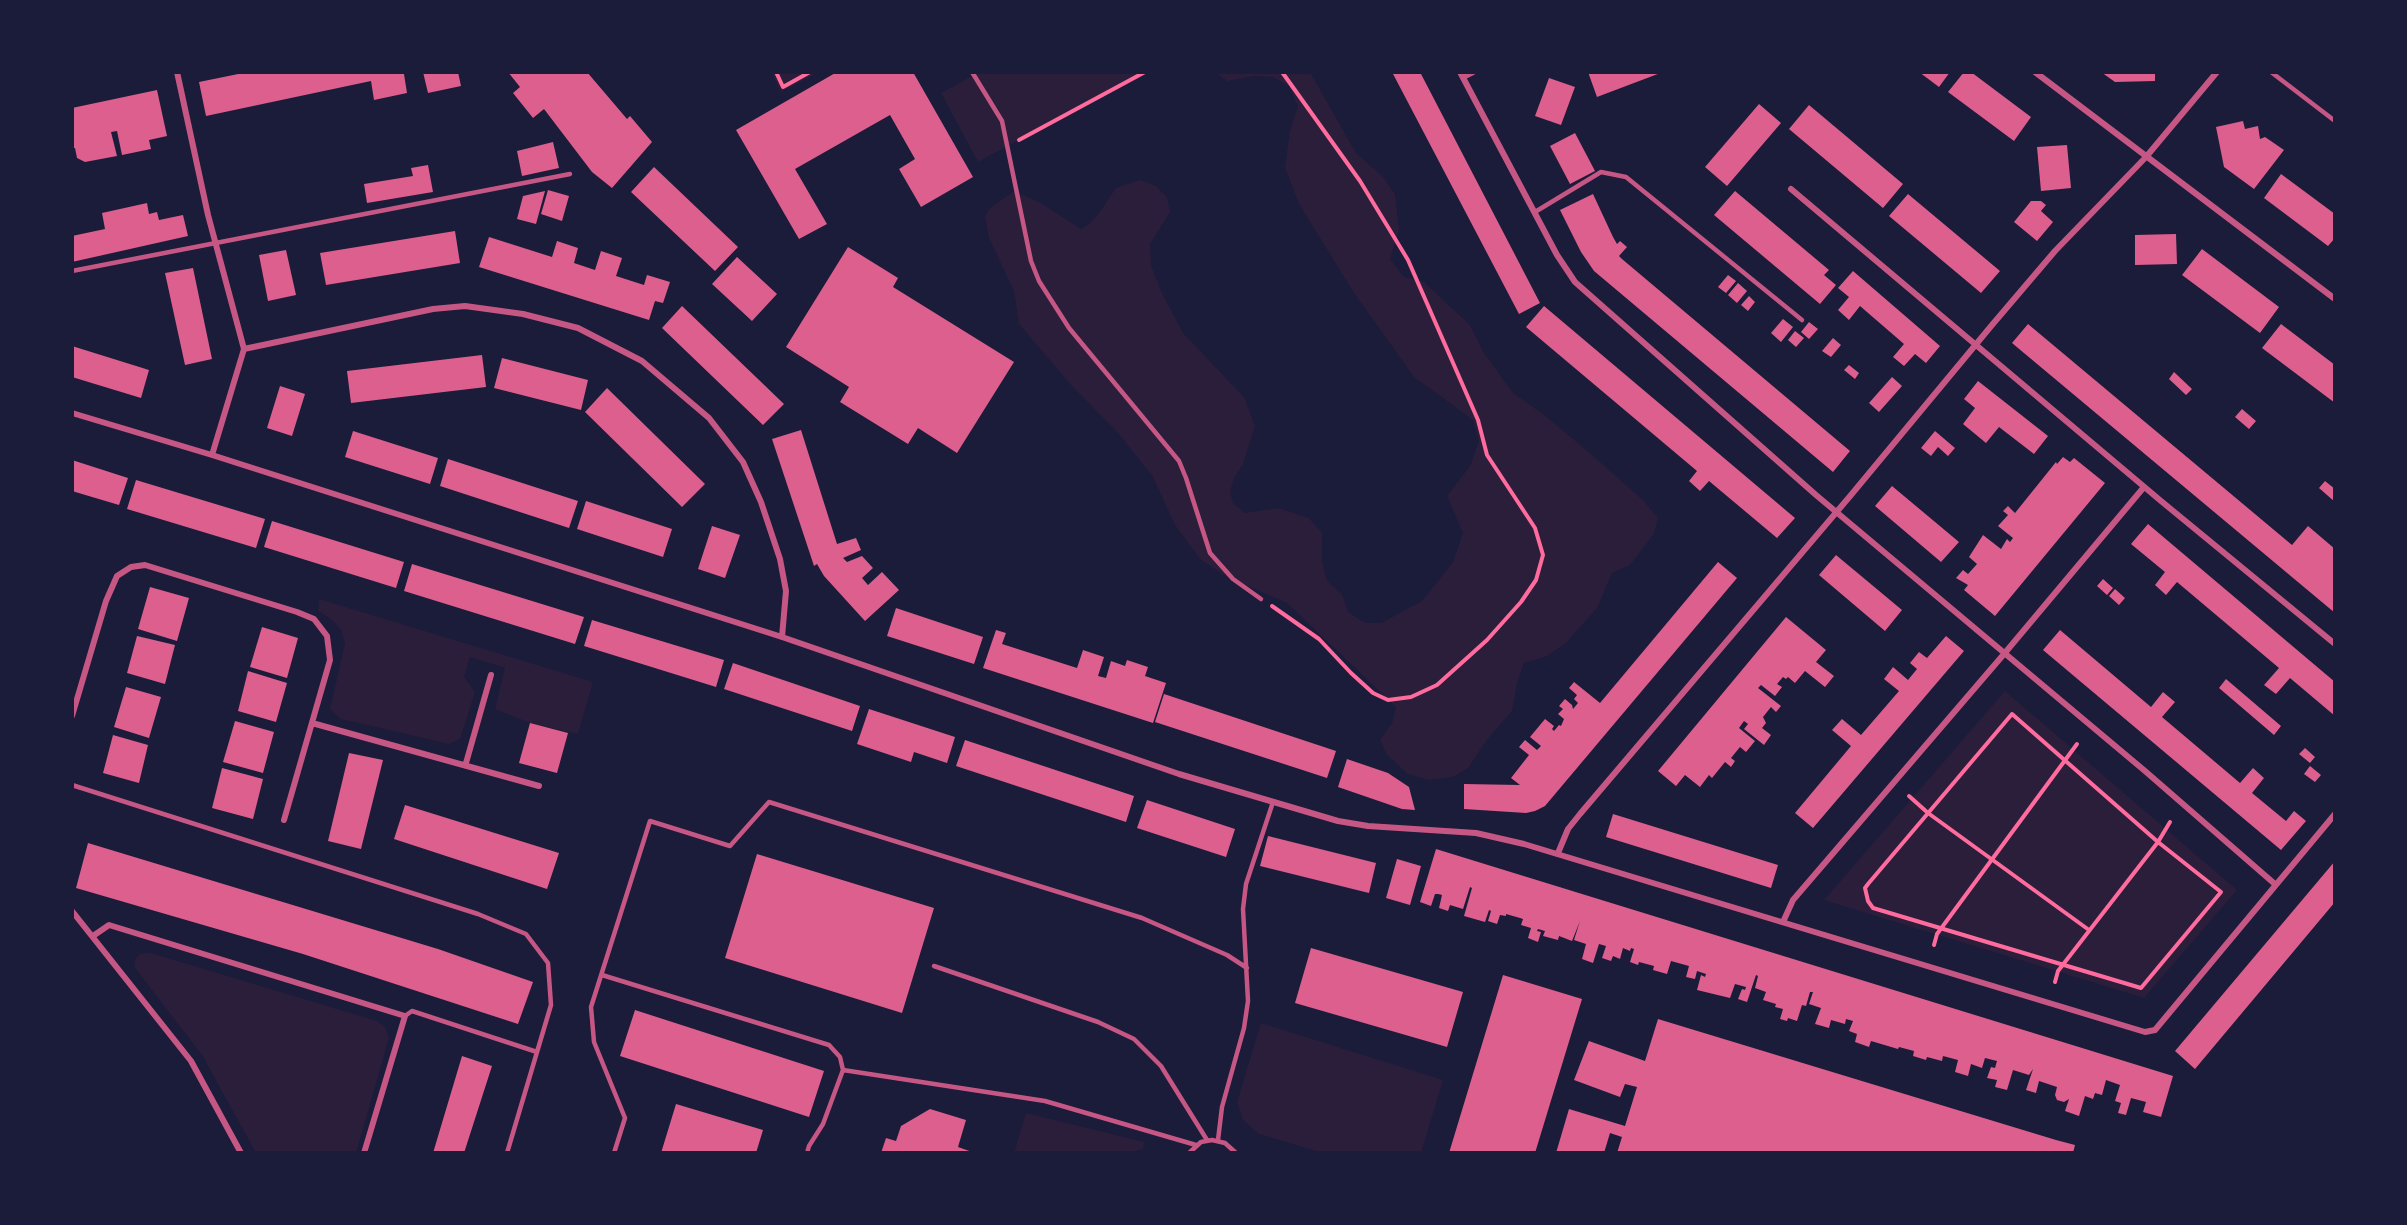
<!DOCTYPE html>
<style>
body{margin:0}
#map{position:relative;width:2407px;height:1225px;overflow:hidden;background:#1b1b3a;font-family:Cabin,sans-serif}
canvas{display:block}
.frame{position:absolute;inset:0;border:74px solid #1b1b3a;pointer-events:none}
</style>
<div id="map">
<canvas width="2407" height="1225"></canvas>
<div class="frame"></div>
</div>
<script>
const ctx = document.querySelector('canvas').getContext('2d');
ctx.lineJoin = 'round';
function fillPath(path, color) { ctx.fillStyle = color; ctx.fill(path, 'evenodd'); }
const toPath = rows => new Path2D(rows.map(r => 'M' + r).join(''));
function stroke(path, color, width, dash) { ctx.strokeStyle = color; ctx.lineWidth = width; ctx.lineCap = dash ? 'butt' : 'round'; ctx.setLineDash(dash || []); ctx.stroke(path); }
const green = toPath([
 [771,72,819,72,781,92],
 [979,72,1144,72,978,162,941,93],
 [1215,72,1310,72,1356,153,1383,177,1395,194,1399,230,1390,259,1404,277,1424,282,1470,325,1484,353,1513,393,1543,414,1584,448,1643,500,1658,518,1654,534,1630,565,1612,573,1597,608,1566,643,1545,657,1524,663,1517,683,1512,711,1486,741,1468,768,1453,777,1428,780,1408,774,1387,755,1380,740,1392,723,1396,707,1287,603,1227,577,1200,559,1175,525,1153,477,1119,434,1071,385,1019,324,1014,291,989,238,985,216,989,209,1014,191,1041,203,1081,229,1089,224,1100,212,1116,188,1140,180,1156,186,1167,197,1170,212,1150,244,1151,265,1162,293,1183,333,1244,397,1255,426,1243,464,1235,476,1230,491,1233,503,1245,513,1278,508,1309,518,1322,533,1322,562,1327,581,1342,594,1348,612,1357,618,1366,623,1381,623,1422,601,1453,562,1463,533,1447,496,1470,466,1479,441,1473,420,1414,377,1354,293,1299,204,1285,168,1290,131,1298,106,1289,86,1273,77,1255,76,1227,81],
 [319,599,593,682,578,734,530,723,495,709,505,668,470,657,464,677,475,692,460,739,449,744,341,719,330,709,345,643,341,630,331,619,318,611],
 [2005,691,2237,890,2144,998,1824,900],
 [151,953,377,1021,385,1027,389,1038,356,1153,256,1153,202,1055,135,968,135,959,140,954],
 [1261,1023,1443,1080,1421,1153,1323,1153,1259,1134,1243,1120,1237,1102],
 [1026,1113,1144,1142,1143,1149,1125,1153,1014,1153]
]);
const building = toPath([
 [248,72,409,72,409,73,404,74,407,93,374,100,371,81,206,116,199,82],
 [423,72,458,72,461,86,428,93],
 [508,72,587,72,627,119,630,116,652,142,612,188,592,172,544,109,533,118,513,93,520,87],
 [837,72,913,72,973,177,921,207,899,169,915,159,890,115,795,169,827,224,799,239,736,130],
 [1392,72,1420,72,1540,303,1519,314],
 [1588,72,1663,72,1597,97],
 [1919,72,1950,72,1939,87],
 [1964,72,1971,72,2031,117,2014,141,1948,92],
 [2101,72,2155,72,2155,81,2115,82],
 [1549,78,1575,87,1561,125,1535,116],
 [157,90,167,136,149,140,151,149,122,155,117,131,111,132,117,156,85,162,77,158,75,148,72,148,72,108],
 [1759,104,1781,123,1727,186,1705,167],
 [1809,105,1903,184,1883,208,1789,129],
 [2243,121,2245,129,2258,126,2260,139,2265,137,2284,150,2254,189,2224,167,2216,127],
 [1575,133,1595,171,1570,184,1550,146],
 [553,142,559,168,522,176,517,151],
 [2067,145,2071,188,2041,191,2037,147],
 [428,165,433,192,367,203,364,184,413,176,411,168],
 [654,167,738,247,715,271,631,192],
 [2281,174,2335,214,2335,238,2328,246,2264,198],
 [548,190,569,196,562,221,541,214],
 [545,191,536,224,517,219,523,196],
 [1735,191,1829,270,1824,275,1836,285,1820,304,1714,215],
 [1593,194,1613,237,1617,244,1620,241,1627,247,1619,256,1622,259,1850,451,1833,472,1594,271,1581,252,1560,210],
 [1908,194,2000,271,1981,293,1889,216],
 [2031,201,2041,201,2046,205,2041,211,2053,222,2037,241,2014,222],
 [147,203,149,214,157,212,159,220,183,215,188,236,72,262,72,236,105,229,102,213],
 [455,231,460,263,326,285,320,253],
 [2176,234,2177,264,2135,265,2135,235],
 [489,237,552,257,557,241,578,248,574,263,595,270,601,251,622,258,616,276,644,285,647,275,670,282,663,303,655,301,649,320,479,267],
 [848,247,898,278,893,287,1014,362,957,453,918,428,908,444,840,402,849,387,786,347],
 [2202,249,2279,307,2260,333,2182,275],
 [286,250,296,295,268,301,259,255],
 [737,257,777,294,752,321,712,284],
 [193,268,212,359,185,365,165,273],
 [1853,271,1940,346,1926,363,1915,354,1904,366,1893,357,1904,344,1860,306,1849,320,1838,310,1849,297,1838,288],
 [1728,275,1736,281,1726,293,1718,287],
 [1738,283,1747,291,1737,303,1728,295],
 [1749,296,1755,302,1748,311,1741,305],
 [682,306,784,404,763,425,662,328],
 [1544,306,1795,518,1777,538,1709,481,1700,491,1689,481,1697,471,1526,327],
 [1783,319,1793,327,1781,342,1771,333],
 [1809,322,1818,329,1809,339,1801,332],
 [2028,324,2292,545,2308,526,2335,549,2335,613,2012,343],
 [2281,324,2335,365,2335,403,2262,348],
 [1795,331,1804,338,1796,347,1788,340],
 [1833,338,1841,345,1831,357,1822,351],
 [72,346,149,370,141,398,72,377],
 [482,355,486,387,351,403,347,371],
 [502,358,588,380,581,410,494,388],
 [1849,365,1859,373,1855,379,1844,370],
 [2174,372,2192,389,2186,395,2169,379],
 [1892,377,1902,386,1879,412,1869,403],
 [1978,381,2048,436,2034,454,1999,427,1986,443,1963,424,1975,408,1964,399],
 [280,386,305,394,292,436,267,428],
 [607,388,705,484,682,507,585,412],
 [2242,409,2256,421,2249,429,2235,417],
 [801,430,837,544,856,538,861,550,843,558,847,562,862,556,873,568,862,578,868,585,882,572,899,590,865,621,824,576,817,564,814,566,772,439],
 [353,431,438,458,430,484,345,457],
 [1935,431,1955,448,1948,456,1938,447,1931,456,1921,448],
 [2063,457,2070,462,2074,458,2105,483,1995,616,1964,590,1968,585,1956,578,1963,570,1968,574,1977,564,1969,557,1983,535,2001,549,2007,539,2010,542,2013,538,1998,526,2008,515,2003,511,2008,506,2015,513,2056,462,2057,464],
 [448,459,578,501,569,528,440,486],
 [72,460,128,478,119,505,72,491],
 [136,480,265,519,256,548,127,509],
 [2325,481,2335,489,2335,502,2319,488],
 [1892,486,1959,542,1941,562,1875,506],
 [586,501,672,529,663,557,577,529],
 [272,521,404,562,396,588,264,547],
 [2148,524,2335,682,2335,716,2290,678,2276,694,2264,685,2279,668,2177,582,2166,595,2155,585,2165,572,2131,544],
 [712,526,740,535,725,578,698,569],
 [1836,555,1902,610,1885,631,1819,575],
 [1718,562,1737,578,1545,806,1535,811,1526,813,1464,809,1464,784,1520,785,1511,778,1529,755,1519,747,1525,740,1537,750,1541,746,1530,737,1545,719,1554,726,1552,729,1554,731,1559,725,1561,726,1564,719,1558,714,1563,709,1559,706,1565,699,1572,705,1573,709,1578,703,1574,699,1577,695,1569,688,1574,682,1600,703],
 [412,564,584,617,575,644,404,591],
 [2103,579,2113,588,2107,595,2097,586],
 [150,587,189,598,177,641,138,629],
 [2115,589,2125,598,2119,605,2109,596],
 [896,608,983,637,974,664,887,636],
 [1786,617,1826,650,1816,662,1834,676,1825,687,1805,671,1795,683,1788,677,1786,679,1783,677,1777,684,1782,687,1775,696,1761,685,1758,688,1781,706,1776,712,1771,707,1763,717,1766,723,1762,728,1771,735,1764,745,1744,729,1748,724,1744,721,1739,728,1755,741,1746,752,1740,747,1731,758,1735,761,1731,767,1725,762,1712,778,1709,775,1700,787,1685,775,1676,786,1658,771],
 [592,620,724,660,716,687,584,646],
 [262,627,298,638,287,678,250,667],
 [996,630,1006,633,1002,644,1077,668,1083,650,1104,657,1098,676,1106,678,1111,661,1125,666,1127,660,1148,667,1145,676,1166,683,1153,723,983,668],
 [2060,630,2151,707,2163,692,2175,702,2162,717,2240,783,2253,768,2264,778,2252,793,2286,821,2294,811,2306,821,2281,850,2043,650],
 [137,636,175,645,165,684,127,673],
 [1946,636,1964,651,1813,828,1795,813,1851,746,1832,730,1842,719,1861,735,1899,691,1884,679,1893,667,1908,680,1917,669,1910,663,1919,652,1927,658],
 [733,663,860,706,852,731,724,689],
 [248,671,287,683,276,722,238,711],
 [2226,679,2281,726,2274,735,2219,688],
 [126,687,161,697,149,738,114,727],
 [1164,694,1336,751,1327,778,1155,722],
 [869,709,955,737,947,763,914,752,911,762,857,744],
 [235,721,274,732,263,773,223,762],
 [530,723,568,733,557,773,519,763],
 [113,735,148,745,139,783,103,773],
 [965,740,1134,796,1126,822,956,766],
 [2305,748,2315,757,2310,763,2299,754],
 [349,753,383,760,361,849,328,841],
 [1347,759,1388,773,1409,787,1415,810,1402,809,1338,787],
 [2310,766,2321,775,2315,782,2304,774],
 [222,768,263,779,253,819,212,808],
 [1147,800,1235,829,1226,857,1137,828],
 [405,805,559,853,547,889,394,839],
 [1613,814,1778,865,1771,888,1606,837],
 [1268,836,1376,863,1369,893,1260,866],
 [88,843,438,949,533,982,518,1024,303,954,76,888],
 [1436,849,2173,1076,2161,1117,2143,1112,2146,1102,2131,1098,2126,1115,2118,1113,2121,1103,2115,1101,2120,1085,2106,1080,2102,1095,2095,1093,2093,1099,2085,1096,2079,1116,2065,1111,2069,1099,2064,1102,2057,1100,2055,1095,2057,1087,2039,1081,2036,1093,2026,1090,2033,1069,2029,1075,2013,1070,2007,1090,1995,1087,1997,1080,1987,1078,1991,1067,1995,1068,1997,1061,1985,1058,1982,1068,1971,1064,1968,1076,1955,1072,1958,1060,1943,1056,1942,1061,1927,1057,1926,1060,1913,1056,1914,1051,1899,1047,1898,1049,1871,1041,1869,1047,1855,1042,1857,1034,1849,1031,1853,1021,1846,1019,1845,1024,1831,1020,1829,1028,1815,1024,1821,1008,1809,1004,1813,992,1810,992,1806,1006,1802,1005,1797,1021,1788,1018,1787,1021,1780,1019,1783,1009,1775,1007,1776,1004,1763,1000,1766,992,1755,988,1758,976,1756,975,1747,1002,1738,999,1742,989,1745,990,1746,987,1735,984,1730,998,1697,990,1701,975,1705,977,1706,974,1697,971,1695,979,1686,977,1689,966,1671,961,1667,974,1653,970,1654,966,1639,962,1638,965,1630,962,1634,949,1631,948,1630,951,1623,948,1620,959,1613,956,1611,961,1602,958,1606,946,1599,944,1593,963,1582,959,1586,944,1574,940,1580,921,1572,941,1559,936,1558,940,1543,936,1545,931,1538,929,1537,931,1541,932,1538,942,1528,938,1531,928,1521,925,1523,919,1520,918,1506,914,1506,916,1500,915,1497,924,1488,921,1491,911,1489,910,1485,922,1464,916,1472,888,1470,887,1463,909,1450,905,1448,911,1439,908,1442,895,1438,894,1435,894,1431,906,1420,902],
 [757,854,934,908,902,1013,725,958],
 [1397,859,1421,866,1410,905,1386,898],
 [2335,861,2335,902,2195,1069,2175,1051],
 [1311,948,1463,992,1447,1047,1295,1003],
 [1503,975,1582,999,1535,1153,1449,1153],
 [635,1010,824,1071,809,1117,620,1056],
 [1658,1019,2056,1140,2075,1145,2073,1153,1617,1153,1622,1137,1610,1133,1604,1153,1556,1153,1569,1109,1625,1126,1637,1087,1625,1084,1620,1097,1574,1080,1589,1041,1645,1061],
 [462,1056,492,1066,464,1153,433,1153],
 [676,1104,763,1130,756,1153,661,1153],
 [930,1109,966,1120,958,1147,975,1153,881,1153,886,1138,896,1141,901,1126]
]);
const path = toPath([
 [776,72,783,87,810,72],
 [1019,140,1145,72],
 [1272,606,1319,639,1351,673,1373,693,1388,700,1411,697,1437,685,1487,640,1521,602,1536,580,1543,555,1535,528,1487,455,1478,420,1408,260,1360,181,1282,72],
 [2012,714,2158,842,2221,892,2141,988,1873,908,1868,901,1865,888,1868,884,2012,714],
 [1909,796,1928,813,2089,930],
 [1934,945,1937,934,2077,744],
 [2055,982,2058,971,2158,842,2170,822]
]);
const service = toPath([
 [972,72,1002,121,1031,261,1039,281,1069,328,1179,461,1186,478,1210,553,1233,579,1261,599],
 [2271,72,2335,121],
 [1535,212,1601,172,1626,177,1802,320],
 [72,271,570,174],
 [72,785,478,914,526,934,548,963,551,1005,507,1153],
 [934,966,1098,1022,1134,1039,1161,1066,1207,1140],
 [602,975,829,1045,840,1057,843,1070],
 [405,1016,412,1011,537,1052],
 [1218,1140,1222,1107,1244,1028,1248,1001,1243,909,1246,884,1273,802],
 [614,1153,625,1118,594,1042,591,1007,650,821,730,846,769,802,1142,918,1227,955,1247,968],
 [807,1153,809,1146,823,1124,843,1070,1045,1101,1196,1145],
 [1189,1153,1201,1142,1212,1140,1225,1143,1236,1153]
]);
const minor = toPath([
 [177,72,208,215,244,349,212,455,782,637,1179,774,1338,821,1368,826,1476,833,1524,844,2145,1032,2155,1030,2335,814],
 [1460,72,1557,255,1575,282,1816,495,2145,771,2276,885],
 [2035,72,2335,299],
 [1463,77,1473,72],
 [1791,189,2161,501,2335,644],
 [244,349,433,309,465,306,523,314,578,328,642,361,709,418,743,462,761,502,780,559,786,591,782,637],
 [72,413,212,455],
 [72,716,106,601,117,576,131,567,145,565,297,612,314,619,327,636,330,660,284,820],
 [312,723,539,786],
 [466,763,491,675],
 [1558,853,1568,829,1580,814,1851,495,1992,325,2055,251,2146,157,2217,72],
 [72,911,191,1061,241,1153],
 [1783,922,1793,900,2004,654,2144,487],
 [93,936,109,925,405,1016,364,1153]
]);
fillPath(green, '#2a1e3b');
fillPath(building, '#dd5f8e');
stroke(path, '#ff6b9d', 4);
stroke(service, '#c65784', 4.5);
stroke(minor, '#c65784', 6);
</script>
